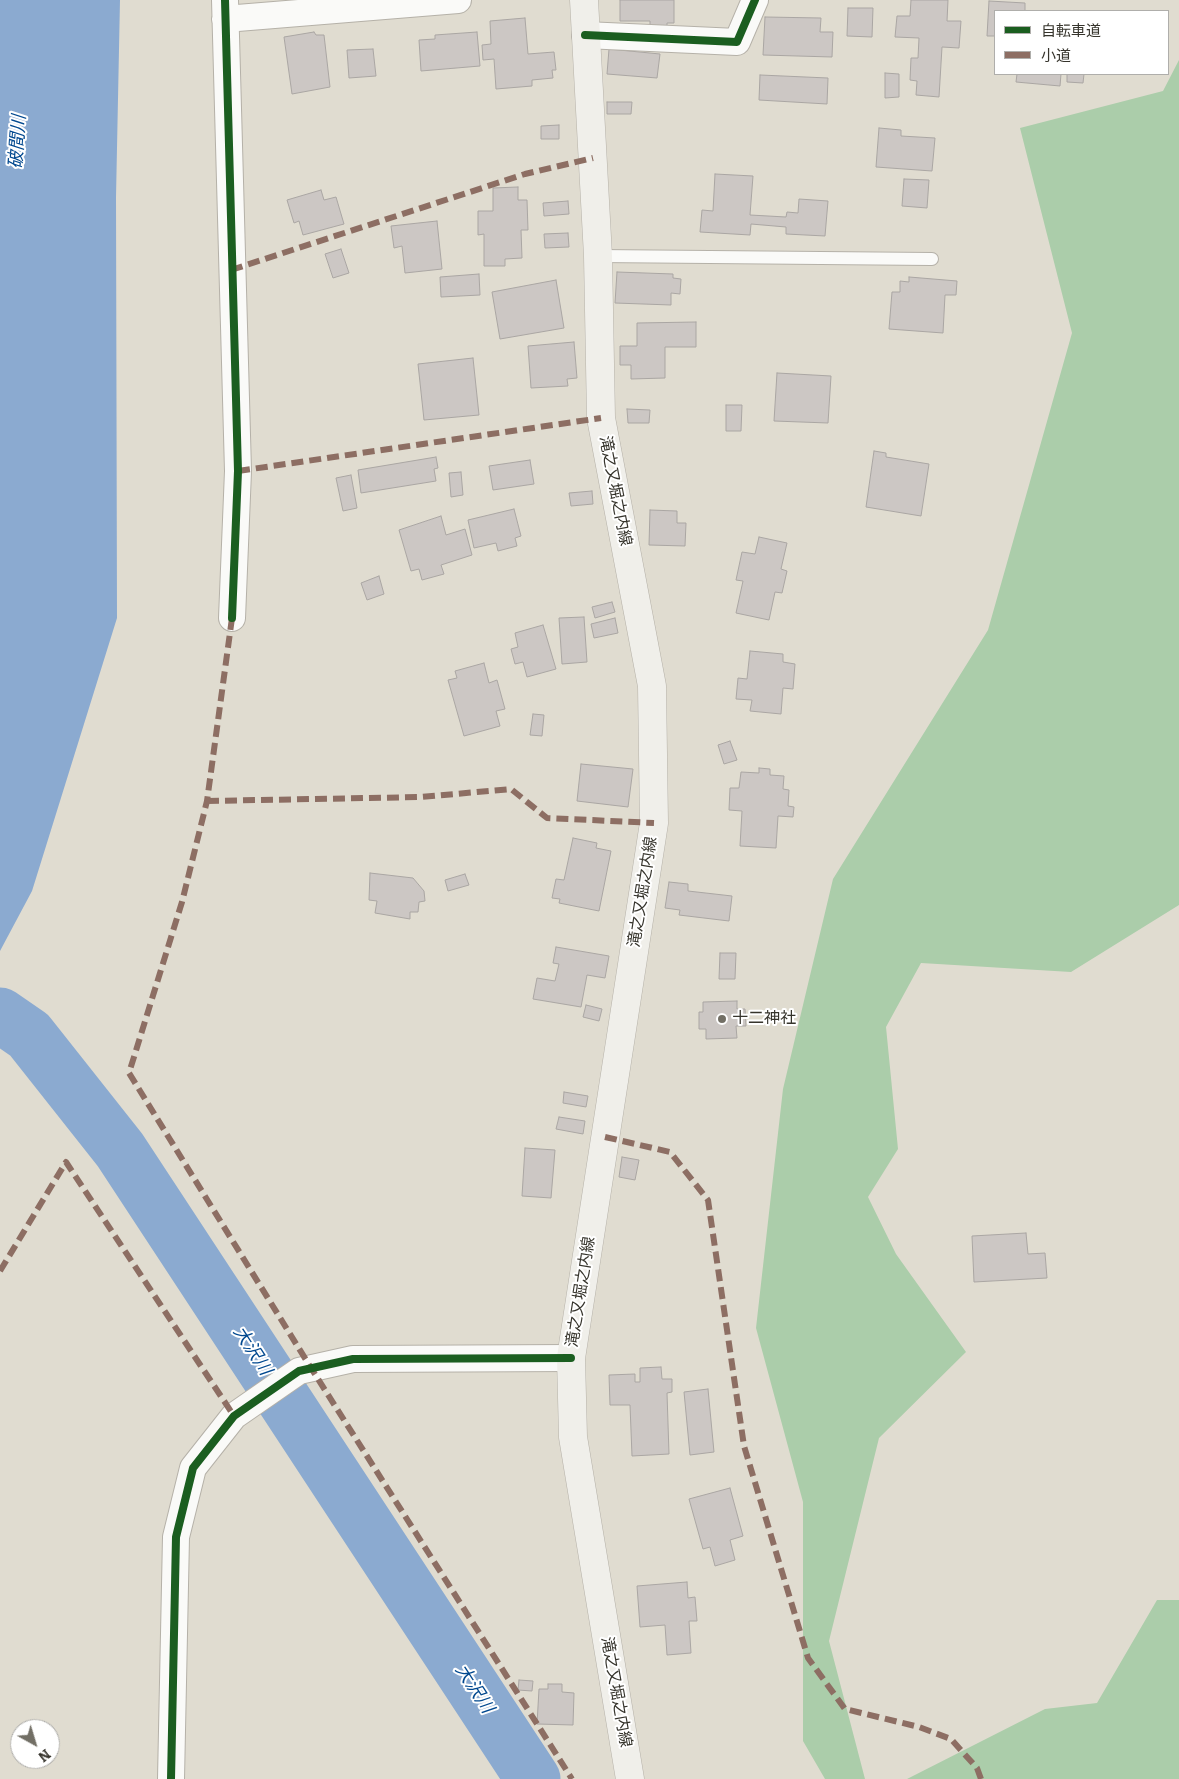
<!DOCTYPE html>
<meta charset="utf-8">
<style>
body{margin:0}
#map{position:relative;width:1179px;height:1779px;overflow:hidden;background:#e0dcd0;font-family:Bitter,"Noto Sans JP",serif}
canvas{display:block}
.legend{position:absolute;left:994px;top:10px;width:175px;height:65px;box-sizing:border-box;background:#fff;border:1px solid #afaeab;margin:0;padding:6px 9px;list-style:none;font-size:15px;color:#36342c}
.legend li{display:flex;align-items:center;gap:10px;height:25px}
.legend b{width:25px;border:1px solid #afaeab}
.north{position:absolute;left:10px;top:1719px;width:50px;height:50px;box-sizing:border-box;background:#fff;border:1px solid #afaeab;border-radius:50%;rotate:141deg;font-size:14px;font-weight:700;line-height:20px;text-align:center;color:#36342c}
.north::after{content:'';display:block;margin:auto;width:18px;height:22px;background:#726f65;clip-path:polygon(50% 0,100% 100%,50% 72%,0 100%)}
</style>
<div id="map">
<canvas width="1179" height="1779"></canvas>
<ul class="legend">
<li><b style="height:6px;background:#1b5e20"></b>自転車道</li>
<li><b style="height:6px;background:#8d6e63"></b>小道</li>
</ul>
<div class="north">N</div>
</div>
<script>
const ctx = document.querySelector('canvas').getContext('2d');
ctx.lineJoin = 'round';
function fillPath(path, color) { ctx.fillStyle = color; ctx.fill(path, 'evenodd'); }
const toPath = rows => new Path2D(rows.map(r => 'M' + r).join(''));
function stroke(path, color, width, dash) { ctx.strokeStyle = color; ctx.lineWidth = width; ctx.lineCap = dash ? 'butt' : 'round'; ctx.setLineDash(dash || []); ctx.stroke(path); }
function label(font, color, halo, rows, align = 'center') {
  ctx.font = font + ' Bitter,"Noto Sans JP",serif'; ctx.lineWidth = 4; ctx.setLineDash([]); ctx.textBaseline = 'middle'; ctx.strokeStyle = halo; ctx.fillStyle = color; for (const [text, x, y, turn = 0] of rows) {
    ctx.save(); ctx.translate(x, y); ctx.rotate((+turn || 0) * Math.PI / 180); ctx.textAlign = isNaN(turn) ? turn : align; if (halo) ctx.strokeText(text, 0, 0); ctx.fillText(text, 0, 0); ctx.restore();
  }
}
const forest = toPath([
 [1179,60,1179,905,1071,972,921,963,886,1027,898,1149,868,1197,896,1254,966,1352,879,1438,829,1641,865,1779,825,1779,803,1741,803,1502,756,1328,783,1089,833,879,988,630,1072,333,1020,128,1163,91],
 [1157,1600,1179,1600,1179,1779,907,1779,1045,1709,1097,1703]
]);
const water = toPath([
 [0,0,120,0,116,197,117,618,32,891,0,951]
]);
const river = toPath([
 [0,1015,29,1035,120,1150,533,1779]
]);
const building = toPath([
 [620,0,674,0,674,23,667,23,667,29,650,30,650,21,620,21,620,0],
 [911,0,948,0,947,21,961,21,959,48,942,47,939,97,916,95,917,81,910,80,911,58,918,58,919,38,895,37,897,16,910,16,911,0],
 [989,1,1025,3,1025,11,995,11,995,36,987,36,989,1],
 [848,8,873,8,872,37,847,36,848,8],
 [765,17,821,18,820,32,833,32,832,57,763,55,765,17],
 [525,18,528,54,554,52,556,70,552,70,553,78,532,80,532,86,496,89,494,59,483,60,482,45,491,44,490,21,525,18],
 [314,32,316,35,324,35,330,87,292,94,284,37,314,32],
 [477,32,480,66,421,71,419,40,435,39,435,35,477,32],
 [373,49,376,76,349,78,347,50,373,49],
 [609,49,660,54,657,78,607,74,609,49],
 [885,73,899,74,899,97,885,98,885,73],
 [1017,74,1061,74,1060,86,1016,82,1017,74],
 [1067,74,1084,74,1083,83,1067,82,1067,74],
 [760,75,828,78,827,104,759,100,760,75],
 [607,102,632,102,631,114,607,114,607,102],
 [559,125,559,139,541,139,541,126,559,125],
 [879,128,901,130,901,136,935,138,932,171,876,167,879,128],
 [715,174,753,176,750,215,786,217,787,212,798,213,799,199,828,201,825,236,786,234,786,227,751,224,750,235,700,232,702,210,713,211,715,174],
 [904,179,929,180,927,208,902,206,904,179],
 [518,187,518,200,527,200,528,230,521,230,522,258,505,259,505,266,484,266,484,234,478,235,478,211,493,211,493,188,518,187],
 [321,190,324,200,336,197,344,224,303,235,299,221,294,223,287,200,321,190],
 [568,201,569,214,544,216,543,203,568,201],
 [437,221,442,269,405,273,402,246,394,248,391,226,437,221],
 [568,233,569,247,545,248,544,234,568,233],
 [341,249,349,273,333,278,325,254,341,249],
 [617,272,673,274,673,278,681,279,680,294,671,293,671,305,615,303,617,272],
 [479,274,480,295,441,297,440,277,479,274],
 [909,277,957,281,956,295,945,295,943,333,889,329,892,292,900,292,900,281,909,282,909,277],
 [556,280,564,328,500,339,492,292,556,280],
 [696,322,696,347,665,347,665,378,631,379,631,365,620,365,620,346,637,346,637,323,696,322],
 [574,342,577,378,567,379,568,386,531,388,528,346,574,342],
 [473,358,479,415,424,420,418,364,473,358],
 [777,373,831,376,828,423,774,421,777,373],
 [726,405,742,405,741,431,726,431,726,405],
 [627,409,650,410,649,423,628,423,627,409],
 [874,451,886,453,886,457,929,464,921,516,866,507,874,451],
 [436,457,438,468,434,469,436,481,361,493,358,470,436,457],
 [530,460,534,484,493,490,489,466,530,460],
 [461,472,463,495,451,497,449,473,461,472],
 [351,475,357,508,343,511,336,478,351,475],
 [592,491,593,504,571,506,569,493,592,491],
 [514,509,521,536,515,538,517,546,498,551,496,543,474,548,468,520,514,509],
 [650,510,677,511,677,523,686,523,685,546,649,545,650,510],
 [441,516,446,535,465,529,472,555,441,565,444,574,422,580,419,569,411,571,399,530,441,516],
 [759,537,787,543,781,569,787,571,782,593,775,592,769,620,736,613,743,581,736,580,742,552,755,554,759,537],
 [379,576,384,594,367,600,361,583,379,576],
 [612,602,615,612,595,618,592,607,612,602],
 [584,617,587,662,562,664,559,618,584,617],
 [615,618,618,633,594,638,591,624,615,618],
 [543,625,556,669,527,677,523,662,515,664,511,649,518,647,515,633,543,625],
 [750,651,783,654,783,662,795,664,793,689,783,688,781,714,750,711,752,700,736,699,738,678,747,679,750,651],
 [484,663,489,683,497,680,505,709,496,711,500,726,464,736,448,680,457,678,455,671,484,663],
 [533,714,544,715,542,736,530,735,533,714],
 [730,741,737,760,724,764,718,745,730,741],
 [581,764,633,769,628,807,577,801,581,764],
 [759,768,770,769,770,775,784,776,783,789,789,790,788,806,794,807,793,817,778,816,776,848,740,846,742,811,729,810,730,788,739,788,741,772,759,773,759,768],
 [573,838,597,843,596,848,611,851,599,911,559,903,560,899,552,898,556,879,564,880,573,838],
 [370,873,413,878,424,891,425,901,419,902,418,912,410,912,410,919,375,913,377,901,369,900,370,873],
 [465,874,469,885,448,891,445,880,465,874],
 [669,882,688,884,688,891,732,896,729,921,679,915,680,910,665,908,669,882],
 [556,947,609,956,605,978,587,975,581,1007,533,999,537,978,555,981,559,964,553,963,556,947],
 [720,953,736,953,735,979,719,979,720,953],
 [737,1001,737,1009,745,1009,746,1026,736,1026,737,1038,706,1039,706,1029,699,1029,699,1012,703,1012,703,1002,737,1001],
 [586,1005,602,1009,599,1021,583,1017,586,1005],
 [564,1092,588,1096,586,1107,563,1103,564,1092],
 [559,1117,585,1121,583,1134,556,1129,559,1117],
 [525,1148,555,1150,551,1198,522,1196,525,1148],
 [622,1157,639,1160,635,1180,619,1177,622,1157],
 [1026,1233,1028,1254,1045,1253,1047,1278,974,1282,972,1236,1026,1233],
 [661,1367,662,1379,672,1379,672,1392,667,1393,669,1454,632,1456,630,1405,610,1405,609,1375,635,1374,635,1382,640,1382,640,1368,661,1367],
 [708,1389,714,1452,690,1455,684,1392,708,1389],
 [730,1488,743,1536,730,1540,735,1560,715,1566,710,1547,703,1549,689,1499,730,1488],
 [687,1582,688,1598,695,1597,697,1621,689,1621,691,1653,667,1655,665,1625,640,1627,637,1586,687,1582],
 [519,1680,533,1681,532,1691,518,1690,519,1680],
 [548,1684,562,1684,562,1692,574,1693,573,1725,537,1724,539,1689,548,1689,548,1684]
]);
const lane = toPath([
 [598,256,932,259]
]);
const street = toPath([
 [225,0,238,471,232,618],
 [225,19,458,0],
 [585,35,737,42,755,0],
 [171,1779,176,1537,193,1468,234,1416,299,1371,353,1359,571,1358]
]);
const secondary = toPath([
 [584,0,598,256,601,418,652,686,654,823,571,1358,573,1437,630,1779]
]);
const quiet = toPath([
 [231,270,525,174,593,158],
 [238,471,601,418],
 [232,618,207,801,182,902,129,1073,311,1368,572,1779],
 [207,801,421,797,511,789,547,818,654,823],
 [605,1137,670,1152,708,1200,744,1446,808,1658,845,1709,919,1727,951,1739,977,1768,981,1779],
 [0,1271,66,1162,234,1416]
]);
const cycleway = toPath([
 [225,0,238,471,232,618],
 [585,35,737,42,755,0],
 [171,1779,176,1537,193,1468,234,1416,299,1371,353,1359,571,1358]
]);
const markers = [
 [722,1019,5,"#726f65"]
];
const streetNames = [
 ["滝之又堀之内線",615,491,79],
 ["滝之又堀之内線",643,892,-81],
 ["滝之又堀之内線",581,1292,-81],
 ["滝之又堀之内線",616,1692,80]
];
const poiNames = [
 ["十二神社",732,1019]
];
const waterNames = [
 ["破間川",18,142,-86],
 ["大沢川",252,1351,57],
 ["大沢川",474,1689,57]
];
fillPath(forest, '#abcdaa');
fillPath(water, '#8baad0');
stroke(river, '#8baad0', 55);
fillPath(building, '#ccc7c4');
stroke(building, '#aaa6a3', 1);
stroke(lane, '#b5b1a8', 14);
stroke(street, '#b5b1a8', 28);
stroke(secondary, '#b5b1a8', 29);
stroke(lane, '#fafaf8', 12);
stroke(street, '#fafaf8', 26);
stroke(secondary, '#f0efea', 28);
stroke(quiet, '#8d6e63', 6, [12, 6]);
stroke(cycleway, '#1b5e20', 8);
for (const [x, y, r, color] of markers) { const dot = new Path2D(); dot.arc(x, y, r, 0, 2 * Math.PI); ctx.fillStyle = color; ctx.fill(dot); stroke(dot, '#fff', 2); }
label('16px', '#36342c', '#fff', streetNames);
label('16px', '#36342c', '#fff', poiNames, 'left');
label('italic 18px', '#01488f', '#fff', waterNames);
</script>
